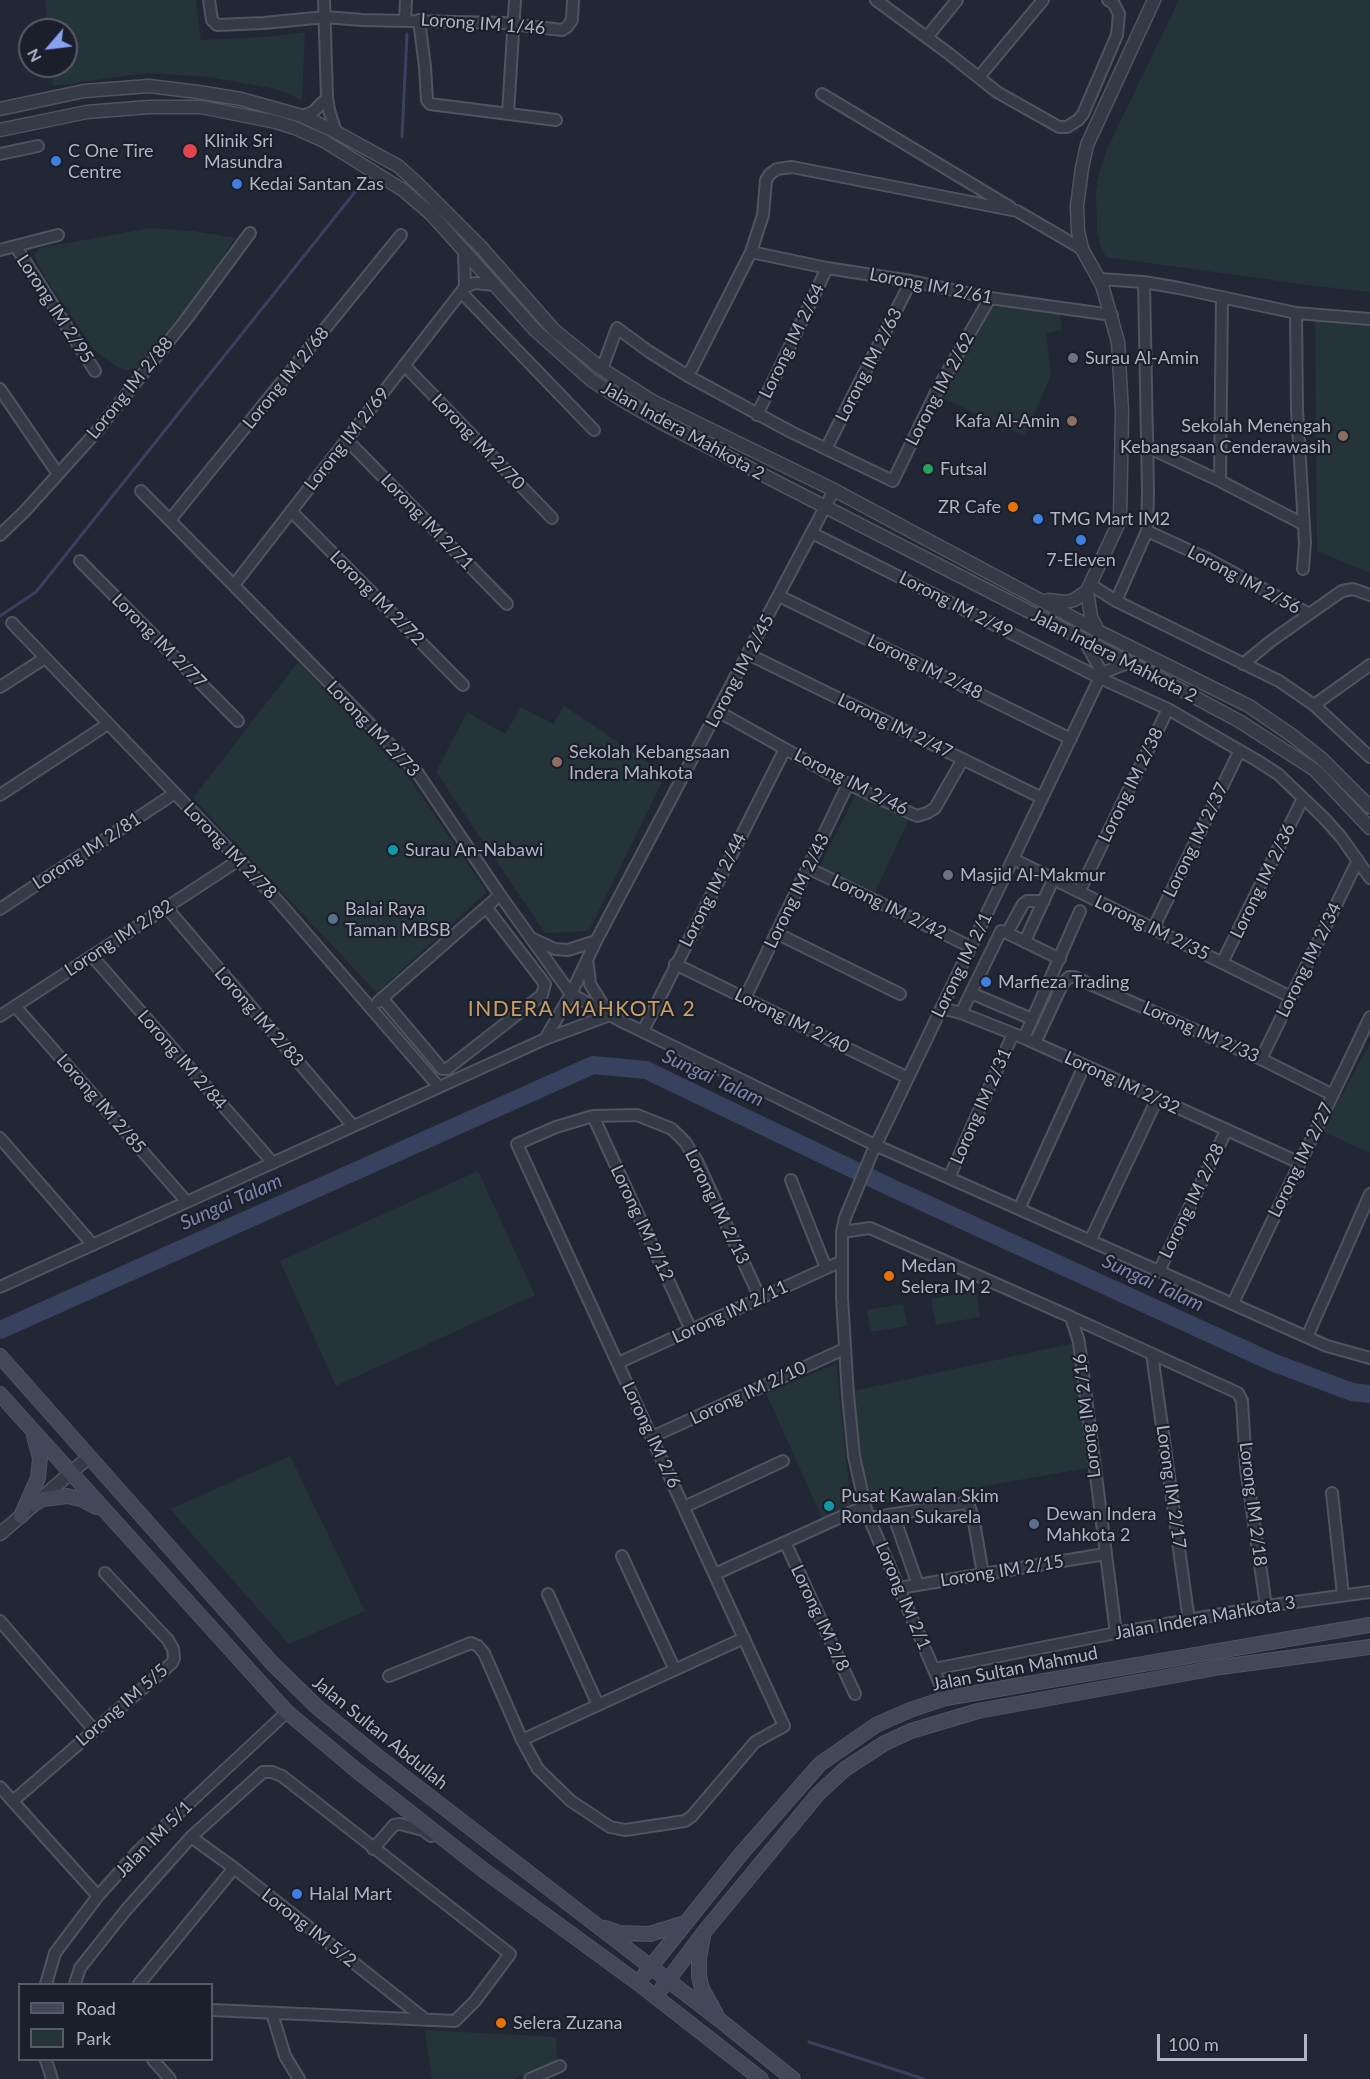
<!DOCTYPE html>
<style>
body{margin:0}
#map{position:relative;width:1370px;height:2079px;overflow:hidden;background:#222736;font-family:Lato,sans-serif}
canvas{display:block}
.legend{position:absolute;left:18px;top:1983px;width:195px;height:78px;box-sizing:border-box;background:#1b1f2b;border:2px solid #575b68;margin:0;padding:8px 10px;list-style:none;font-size:18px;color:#b0b4c3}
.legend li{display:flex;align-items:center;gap:12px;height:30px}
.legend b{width:30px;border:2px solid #575b68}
.north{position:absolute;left:18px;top:18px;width:60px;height:60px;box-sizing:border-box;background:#1b1f2b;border:2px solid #575b68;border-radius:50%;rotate:242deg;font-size:16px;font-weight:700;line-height:24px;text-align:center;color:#b0b4c3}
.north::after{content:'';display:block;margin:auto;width:21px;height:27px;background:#88a1f0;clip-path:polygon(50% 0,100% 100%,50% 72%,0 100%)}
.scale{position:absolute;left:1157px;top:2034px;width:150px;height:27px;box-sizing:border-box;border:3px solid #b0b4c3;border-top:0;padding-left:8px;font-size:18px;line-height:21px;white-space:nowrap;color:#b0b4c3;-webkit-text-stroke:4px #1b1f2b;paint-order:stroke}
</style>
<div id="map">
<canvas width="1370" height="2079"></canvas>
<ul class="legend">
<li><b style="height:8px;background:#434859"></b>Road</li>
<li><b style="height:16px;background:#253438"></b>Park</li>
</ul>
<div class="north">N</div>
<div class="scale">100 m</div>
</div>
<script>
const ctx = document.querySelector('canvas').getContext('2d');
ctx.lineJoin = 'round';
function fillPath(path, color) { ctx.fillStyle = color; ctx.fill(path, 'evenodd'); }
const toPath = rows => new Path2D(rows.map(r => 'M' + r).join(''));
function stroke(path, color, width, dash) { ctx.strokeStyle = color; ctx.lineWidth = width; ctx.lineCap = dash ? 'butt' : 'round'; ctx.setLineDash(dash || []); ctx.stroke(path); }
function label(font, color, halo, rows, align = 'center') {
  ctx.font = font + ' Lato,sans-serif'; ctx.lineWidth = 4.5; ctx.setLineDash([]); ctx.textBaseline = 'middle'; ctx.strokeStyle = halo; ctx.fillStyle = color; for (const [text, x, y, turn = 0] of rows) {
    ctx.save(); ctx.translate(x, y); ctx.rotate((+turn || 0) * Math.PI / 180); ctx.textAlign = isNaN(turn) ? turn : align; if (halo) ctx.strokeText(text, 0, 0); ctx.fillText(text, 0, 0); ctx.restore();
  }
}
const green = toPath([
 [45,0,196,0,201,40,265,37,305,32,302,100,276,89,209,77,147,73,53,86,51,66,66,66,66,30,48,30],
 [1179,0,1370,0,1370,292,1315,286,1106,257,1101,248,1097,230,1096,190,1100,170,1107,149],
 [150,228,193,231,236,238,230,244,221,262,142,368,126,370,117,367,94,350,45,277,34,255,40,248],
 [991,303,1060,315,1062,330,1046,333,1051,375,1025,436,940,397],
 [1315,314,1370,321,1370,573,1317,551],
 [298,662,409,778,487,892,377,993,193,798],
 [564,706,666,774,589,931,545,933,436,772,467,712,505,734,521,707,553,724],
 [857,792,910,817,875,892,819,868],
 [1370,1044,1370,1153,1322,1131],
 [478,1171,535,1295,336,1386,280,1261],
 [976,1291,980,1317,936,1325,931,1299],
 [903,1304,907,1326,871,1332,867,1310],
 [1079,1342,1094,1467,864,1507,853,1391],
 [836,1364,851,1504,822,1518,766,1393],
 [290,1456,365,1611,289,1644,170,1509],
 [425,2030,556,2037,557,2060,513,2079,432,2079]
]);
const stream = toPath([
 [402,137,407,34],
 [0,616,36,592,359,187],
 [809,2042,924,2079]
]);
const river = toPath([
 [0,1330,593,1065,646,1070,892,1188,1272,1362,1352,1392,1370,1394]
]);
const minor = toPath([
 [209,0,212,20,217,25,264,23,325,17,362,20,504,23,562,30,567,27,572,20,573,0],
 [324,0,327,98,329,110,336,132],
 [876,0,948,53,997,92,1059,127,1067,127,1078,120,1083,114,1117,35,1119,14,1114,4,1108,0],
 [405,20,406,0],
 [419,20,425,67,427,100,430,104,556,120],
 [927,37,957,0],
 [979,77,1043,0],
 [822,94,1010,207],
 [508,114,515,0],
 [302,116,313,112,327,98],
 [0,154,38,146],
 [16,247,95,371],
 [0,250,58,235],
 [464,251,465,287],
 [751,252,827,268,911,281,990,298,1112,315],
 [1099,279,1144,282,1179,288,1296,313,1370,319],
 [461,292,594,430],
 [1296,313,1297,410,1305,543,1303,569],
 [404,365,552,518],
 [602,369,617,328,648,351,688,376,791,432,893,481,938,388,990,298],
 [688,376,751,252,763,215,766,180,770,174,777,169,792,167,1017,211,1082,249],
 [0,389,58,474],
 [757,415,827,268],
 [347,440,507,604],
 [1147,447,1220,481,1303,524],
 [826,449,911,281],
 [1220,481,1222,297],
 [141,491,417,772,500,895,571,994,623,1022,875,1145,1327,1346,1370,1358],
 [291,511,463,685],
 [170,520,401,235],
 [1147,531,1206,558,1309,614],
 [812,533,1100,678,1168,709,1256,760,1278,774,1324,818,1341,837,1370,878],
 [0,535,25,511,97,431,185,321,250,233],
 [80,561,238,721],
 [234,585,465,287,475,283,494,285],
 [1091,585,1116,601,1279,681,1314,705,1370,757],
 [779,596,1071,739],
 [1116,601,1147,531,1148,491,1144,282],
 [12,623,279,902,439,1087],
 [1084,640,1102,673],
 [748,654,1042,798],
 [1243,664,1271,641,1342,591,1353,589,1370,595],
 [0,687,45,658],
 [1314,705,1370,665],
 [719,712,848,784,917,816,927,813,935,808,963,759],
 [0,795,108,724],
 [1013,859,1291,997],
 [808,868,971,947],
 [1079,892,1168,709],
 [166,907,353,1126],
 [0,909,175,793],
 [1153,929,1239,752],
 [776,933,900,994],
 [1007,933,1023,904,1027,901,1044,901],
 [533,939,555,949,568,950,596,941],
 [1025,941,1053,880],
 [92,956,273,1163],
 [1222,963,1303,798],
 [675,964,908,1078],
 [588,965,590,984,606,1010],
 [971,993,1032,1019],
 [382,998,442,1069,447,1069,542,995,545,984,486,907],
 [745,998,848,784],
 [378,1002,500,895],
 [15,1006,187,1202],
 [941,1008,961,1013,1024,1038,1300,1163],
 [961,1013,1001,931,1007,933,1060,959],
 [0,1016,239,860],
 [643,1031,785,749],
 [1024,1038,1080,911],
 [545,1039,571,994,596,941,834,490],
 [1035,1043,1063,983,1069,977,1074,977,1261,1059,1333,1095],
 [1261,1059,1358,860],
 [593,1116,691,1330],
 [0,1138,93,1245],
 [949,1178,1013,1034],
 [791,1180,826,1268],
 [1019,1209,1084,1066],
 [842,1232,870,1228,1071,1317],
 [1090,1241,1157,1099],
 [1159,1271,1226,1131],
 [0,1287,545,1039,610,1015],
 [1233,1303,1370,1017],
 [1307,1337,1370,1194],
 [1152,1354,1189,1621],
 [618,1363,842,1261],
 [652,1437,844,1349],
 [1332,1493,1343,1595],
 [684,1507,783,1461],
 [893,1514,918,1585],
 [869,1518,965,1503,969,1505,974,1522,983,1574],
 [785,1542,855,1694],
 [622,1556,675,1670],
 [715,1574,865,1506],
 [899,1588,1105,1554],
 [548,1594,598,1705],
 [0,1621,94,1730],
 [1116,1633,1079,1342,1071,1317,1238,1393,1242,1401,1246,1468,1266,1606],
 [934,1669,1116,1633,1266,1606,1370,1592],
 [389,1676,471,1643,478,1646,484,1653,522,1740,538,1769,571,1801,610,1827,625,1830,685,1821,692,1816,755,1742,784,1726,517,1144,556,1127,593,1116,637,1115,672,1129,685,1142,697,1161,760,1298],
 [946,1698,869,1518,865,1506,854,1456,848,1395,842,1298,842,1232,845,1218,872,1153,1102,673,1128,663],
 [522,1740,744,1638],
 [0,1787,98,1896],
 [13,1801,172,1663,174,1658,173,1649,168,1640,105,1573],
 [191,1837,234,1868,426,2020],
 [373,1849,394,1825,400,1824,423,1830,431,1836],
 [46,1984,55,1953,98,1896,139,1850,287,1712],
 [75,1984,80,1968,126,1910,191,1837,263,1772,272,1772,282,1776,510,1954,475,2001,455,2021,212,2010],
 [139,1984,234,1868],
 [272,2013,285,2056,299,2079],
 [46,2060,52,2079],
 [153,2060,170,2079],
 [530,2079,560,2066]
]);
const tertiary = toPath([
 [0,109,84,91,149,86,198,92,241,99,302,116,336,132,398,166,418,184,480,246,554,330,602,369,654,402,834,490,1098,631,1249,706,1290,734,1322,759,1370,807],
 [0,130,87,112,149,107,201,107,276,122,295,128,324,141,403,190,431,214,535,330,591,380,622,400,660,422,1170,684,1239,721,1315,770,1370,828],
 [1087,591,1091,617,1098,631],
 [1048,600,1066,602,1074,600,1087,591,1120,520,1122,412,1118,342,1102,285,1082,249,1078,231,1077,206,1082,168,1087,145,1154,0],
 [0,1534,89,1457]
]);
const secondary = toPath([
 [0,1356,272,1663,317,1707,377,1756,721,2021,793,2079],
 [0,1394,287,1712,356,1770,482,1869,638,1983,761,2079],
 [34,1504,43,1499,67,1496,81,1499,96,1507],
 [21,1516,38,1478,40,1458,34,1436],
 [605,1928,620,1933,650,1934,685,1923],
 [703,1936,699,1959,699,1976,702,1989,716,2014],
 [645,1974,741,1854,820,1764,876,1725,910,1710,946,1698,1370,1625],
 [662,1988,705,1931,818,1794,845,1769,885,1743,911,1731,978,1711,1221,1667,1370,1647]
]);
const markers = [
 [190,151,8,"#e0444e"],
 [56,161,6,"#3f7fe0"],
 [237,184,6,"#3f7fe0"],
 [1073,358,6,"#6b7280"],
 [1072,421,6,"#8d6e63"],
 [1343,436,6,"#8d6e63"],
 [928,469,6,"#2e9e5b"],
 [1013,507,6,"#e8710a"],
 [1038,519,6,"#3f7fe0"],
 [1081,540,6,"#3f7fe0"],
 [557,762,6,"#8d6e63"],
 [393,850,6,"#0f9aa8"],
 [948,875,6,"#6b7280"],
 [333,919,6,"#5c6f8a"],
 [986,982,6,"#3f7fe0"],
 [889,1276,6,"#e8710a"],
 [829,1506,6,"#0f9aa8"],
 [1034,1524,6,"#5c6f8a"],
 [297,1894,6,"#3f7fe0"],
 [501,2023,6,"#e8710a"]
];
const streetNames = [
 ["Lorong IM 1/46",483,24,4],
 ["Lorong IM 2/61",931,286,11],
 ["Lorong IM 2/95",55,309,57],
 ["Lorong IM 2/64",792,341,-64],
 ["Lorong IM 2/63",869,365,-63],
 ["Lorong IM 2/68",286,378,-51],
 ["Lorong IM 2/88",130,388,-51],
 ["Lorong IM 2/62",940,389,-62],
 ["Jalan Indera Mahkota 2",683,431,29],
 ["Lorong IM 2/69",347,439,-52],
 ["Lorong IM 2/70",478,442,46],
 ["Lorong IM 2/71",427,522,46],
 ["Lorong IM 2/56",1244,580,28],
 ["Lorong IM 2/72",377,598,45],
 ["Lorong IM 2/49",956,605,27],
 ["Lorong IM 2/77",159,641,45],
 ["Jalan Indera Mahkota 2",1114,656,27],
 ["Lorong IM 2/48",925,667,26],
 ["Lorong IM 2/45",740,671,-62],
 ["Lorong IM 2/47",895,726,26],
 ["Lorong IM 2/73",373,729,46],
 ["Lorong IM 2/46",851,782,27],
 ["Lorong IM 2/38",1131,785,-64],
 ["Lorong IM 2/37",1196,840,-64],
 ["Lorong IM 2/81",87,851,-33],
 ["Lorong IM 2/78",230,851,46],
 ["Lorong IM 2/36",1263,881,-64],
 ["Lorong IM 2/44",713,890,-63],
 ["Lorong IM 2/43",797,891,-64],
 ["Lorong IM 2/42",889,907,26],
 ["Lorong IM 2/35",1152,928,26],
 ["Lorong IM 2/82",119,938,-33],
 ["Lorong IM 2/34",1309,960,-64],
 ["Lorong IM 2/1",962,965,-64],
 ["Lorong IM 2/83",259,1017,49],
 ["Lorong IM 2/40",792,1021,26],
 ["Lorong IM 2/33",1201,1032,24],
 ["Lorong IM 2/84",182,1060,49],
 ["Lorong IM 2/32",1122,1083,25],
 ["Lorong IM 2/85",101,1104,49],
 ["Lorong IM 2/31",981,1106,-66],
 ["Lorong IM 2/27",1301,1160,-64],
 ["Lorong IM 2/28",1192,1201,-64],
 ["Lorong IM 2/13",717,1207,64],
 ["Lorong IM 2/12",642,1223,65],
 ["Lorong IM 2/11",730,1312,-25],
 ["Lorong IM 2/10",748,1393,-25],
 ["Lorong IM 2/16",1087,1416,-97],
 ["Lorong IM 2/6",651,1435,65],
 ["Lorong IM 2/17",1171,1487,82],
 ["Lorong IM 2/18",1253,1504,83],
 ["Lorong IM 2/15",1002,1571,-9],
 ["Lorong IM 2/1",903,1596,67],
 ["Lorong IM 2/8",820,1618,65],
 ["Jalan Indera Mahkota 3",1205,1618,-10],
 ["Jalan Sultan Mahmud",1015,1669,-11],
 ["Lorong IM 5/5",122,1705,-41],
 ["Jalan Sultan Abdullah",380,1733,39],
 ["Jalan IM 5/1",154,1839,-45],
 ["Lorong IM 5/2",309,1928,38]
];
const poiNames = [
 ["Klinik Sri",204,141],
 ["Masundra",204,162],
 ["C One Tire",68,151],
 ["Centre",68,172],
 ["Kedai Santan Zas",249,184],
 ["Surau Al-Amin",1085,358],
 ["Kafa Al-Amin",1060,421,"right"],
 ["Sekolah Menengah",1331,426,"right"],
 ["Kebangsaan Cenderawasih",1331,447,"right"],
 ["Futsal",940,469],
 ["ZR Cafe",1001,507,"right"],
 ["TMG Mart IM2",1050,519],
 ["7-Eleven",1081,560,"center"],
 ["Sekolah Kebangsaan",569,752],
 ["Indera Mahkota",569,773],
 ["Surau An-Nabawi",405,850],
 ["Masjid Al-Makmur",960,875],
 ["Balai Raya",345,909],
 ["Taman MBSB",345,930],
 ["Marfieza Trading",998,982],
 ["Medan",901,1266],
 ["Selera IM 2",901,1287],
 ["Pusat Kawalan Skim",841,1496],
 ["Rondaan Sukarela",841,1517],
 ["Dewan Indera",1046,1514],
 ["Mahkota 2",1046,1535],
 ["Halal Mart",309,1894],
 ["Selera Zuzana",513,2023]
];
const waterNames = [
 ["Sungai Talam",713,1078,25],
 ["Sungai Talam",231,1202,-24],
 ["Sungai Talam",1153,1283,25]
];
const quarterNames = [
 ["INDERA MAHKOTA 2",582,1009]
];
fillPath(green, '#253438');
stroke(stream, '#38425e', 3);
stroke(river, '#38425e', 18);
stroke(minor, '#505461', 14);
stroke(tertiary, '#505461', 15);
stroke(secondary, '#505461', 16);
stroke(minor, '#353a47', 10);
stroke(tertiary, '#353a47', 12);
stroke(secondary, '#434859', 14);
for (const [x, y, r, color] of markers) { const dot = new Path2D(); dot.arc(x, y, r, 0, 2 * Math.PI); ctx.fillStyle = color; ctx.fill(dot); stroke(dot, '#1b1f2b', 2); }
label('18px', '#b0b4c3', '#1b1f2b', streetNames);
label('18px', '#b0b4c3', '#1b1f2b', poiNames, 'left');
label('italic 20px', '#7a86aa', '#1b1f2b', waterNames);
ctx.letterSpacing = '1.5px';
label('21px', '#cba063', '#1b1f2b', quarterNames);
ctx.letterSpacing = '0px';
</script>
